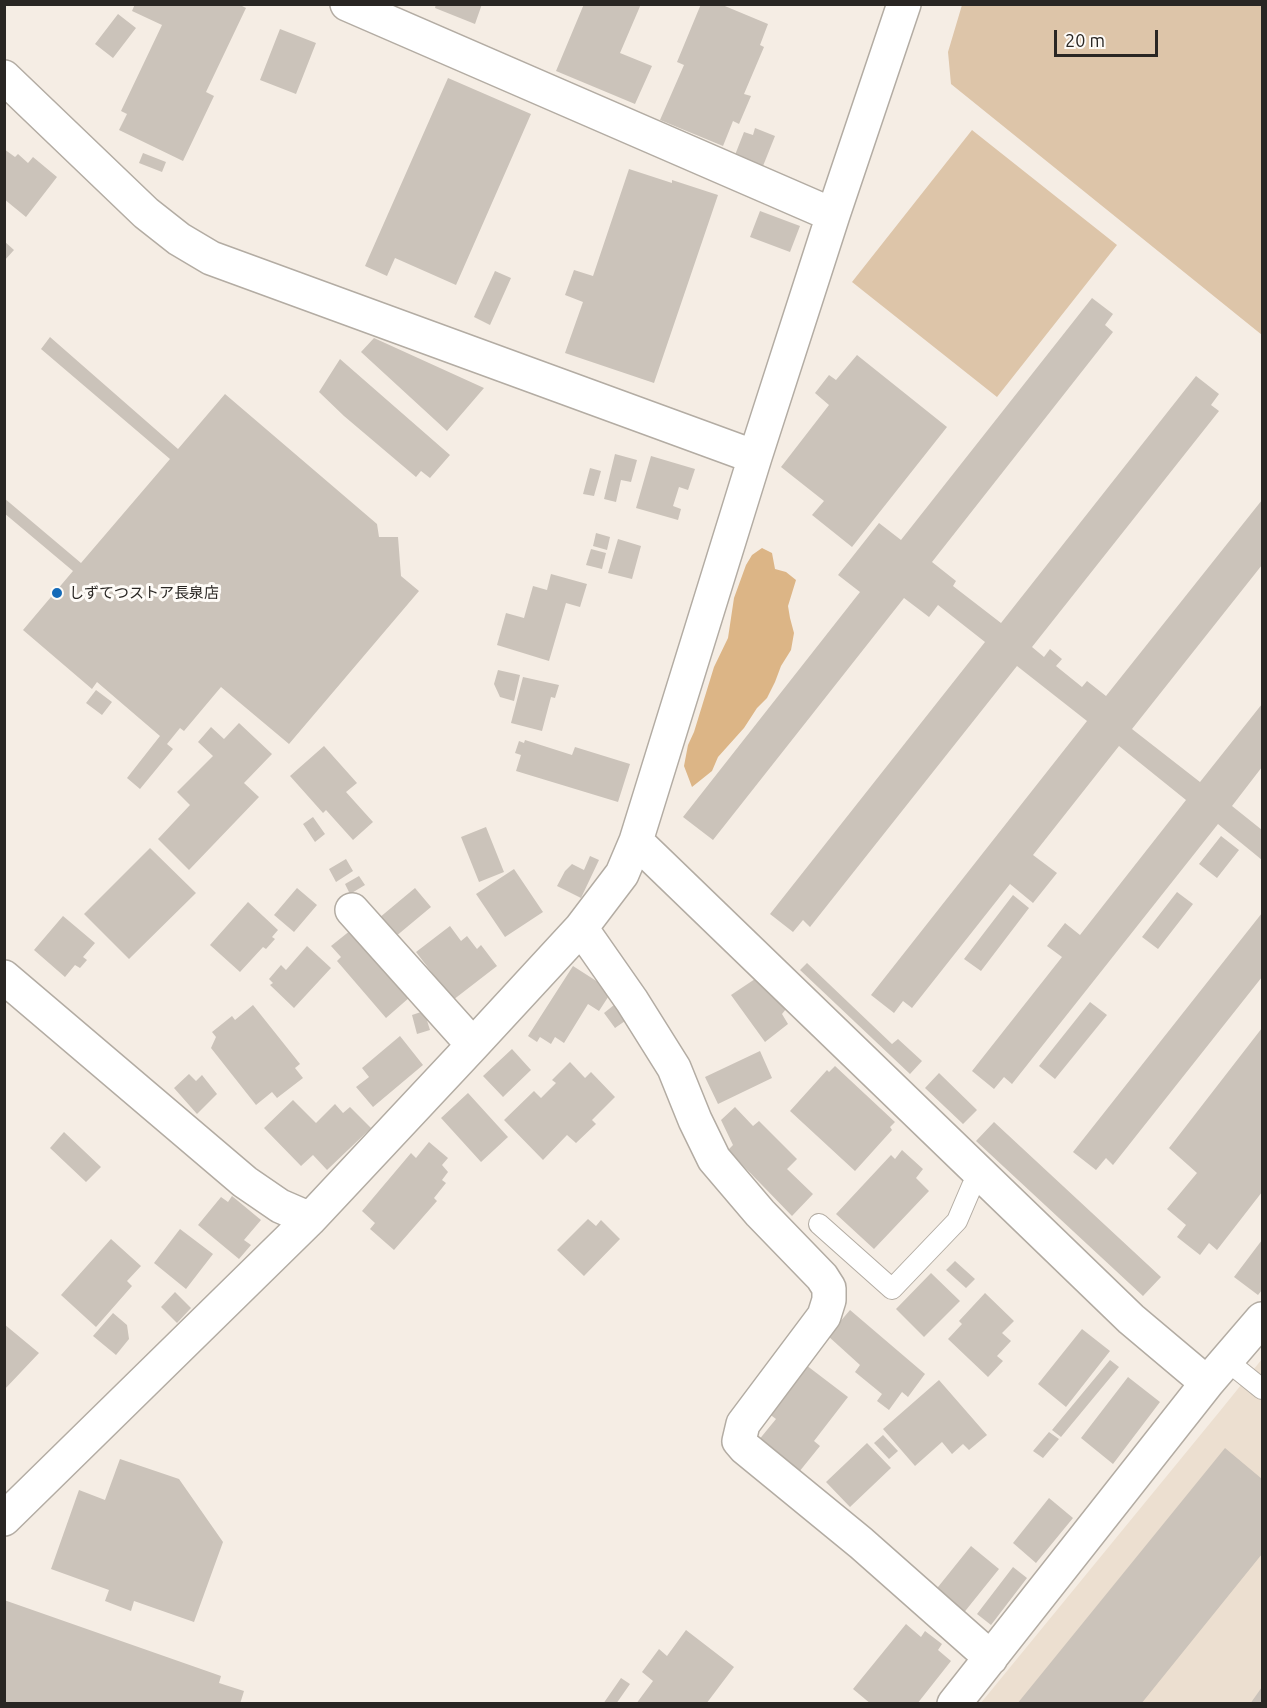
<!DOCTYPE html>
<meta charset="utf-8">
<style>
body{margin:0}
#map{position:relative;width:1267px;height:1708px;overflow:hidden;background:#f5ede4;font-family:Ubuntu,sans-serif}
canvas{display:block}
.frame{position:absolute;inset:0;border:6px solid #292623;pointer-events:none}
.scale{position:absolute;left:1054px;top:30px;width:104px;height:27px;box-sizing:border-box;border:3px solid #292623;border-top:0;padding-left:8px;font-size:18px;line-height:21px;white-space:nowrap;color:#292623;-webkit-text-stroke:4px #fefbf7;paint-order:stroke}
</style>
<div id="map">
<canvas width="1267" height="1708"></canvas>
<div class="frame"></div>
<div class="scale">20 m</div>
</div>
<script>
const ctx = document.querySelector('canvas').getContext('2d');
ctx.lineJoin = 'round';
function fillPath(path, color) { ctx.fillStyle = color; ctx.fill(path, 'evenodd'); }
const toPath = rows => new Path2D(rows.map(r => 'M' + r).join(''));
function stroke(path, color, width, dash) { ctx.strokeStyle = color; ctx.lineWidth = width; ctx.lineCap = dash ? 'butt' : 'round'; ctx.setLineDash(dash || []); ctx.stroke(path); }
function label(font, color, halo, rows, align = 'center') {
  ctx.font = font + ' Ubuntu,"Noto Sans JP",sans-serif'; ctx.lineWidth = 6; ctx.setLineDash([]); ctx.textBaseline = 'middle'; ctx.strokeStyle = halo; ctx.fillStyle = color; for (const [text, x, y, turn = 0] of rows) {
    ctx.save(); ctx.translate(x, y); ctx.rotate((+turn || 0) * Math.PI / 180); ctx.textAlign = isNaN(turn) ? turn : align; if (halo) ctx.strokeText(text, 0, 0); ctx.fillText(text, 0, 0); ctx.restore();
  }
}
const built = toPath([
 [1262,1359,1262,1703,980,1704,1220,1411]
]);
const green = toPath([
 [962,5,1262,5,1262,335,951,84,948,52],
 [972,130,1117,245,997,397,852,282]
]);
const forest = toPath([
 [762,548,772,553,775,569,786,572,796,580,788,606,790,618,794,633,791,650,781,666,775,682,767,698,757,708,744,728,718,757,712,771,692,787,684,766,688,745,694,732,714,667,728,638,734,598,746,565,752,555]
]);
const building = toPath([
 [135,4,238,4,246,8,206,92,214,96,183,161,119,130,127,114,121,111,162,25,132,11],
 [436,4,482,4,475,24,435,8],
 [584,4,641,4,620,53,652,66,635,104,556,71],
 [701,4,720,4,768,24,760,45,764,47,744,94,751,96,739,124,733,121,723,146,660,120,684,65,677,62],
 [118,14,136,28,113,58,95,44],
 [280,29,316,43,296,94,260,80],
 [448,78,531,114,456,285,395,258,387,276,365,266],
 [755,128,775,136,763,166,735,155,744,132,753,135],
 [4,149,15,157,18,154,28,163,33,157,57,177,26,217,4,199],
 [143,153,166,162,162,172,139,163],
 [629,169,672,183,672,180,718,195,654,383,565,353,583,302,565,295,574,270,593,276],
 [760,211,800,226,790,252,750,237],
 [4,241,14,250,4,261],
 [495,271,511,278,490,325,474,317],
 [1092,298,1113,314,1105,325,1113,332,932,562,956,581,953,586,1001,623,1196,376,1219,394,1211,405,1219,411,1032,647,1044,657,1050,649,1062,659,1056,666,1082,687,1087,681,1106,696,1262,500,1262,565,1132,729,1200,782,1262,704,1262,767,1232,806,1262,830,1262,860,1218,824,1012,1084,1004,1077,994,1089,972,1071,1062,957,1047,946,1065,923,1080,935,1186,800,1119,746,1033,855,1057,873,1033,903,1010,884,912,1008,903,1001,894,1013,871,995,1087,721,1017,666,810,927,803,920,793,932,770,914,985,642,938,605,929,617,904,598,713,840,683,817,860,592,838,575,879,523,901,540],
 [50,337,178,449,225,394,377,524,379,537,398,537,401,576,419,591,289,744,221,687,184,731,180,728,167,744,173,749,140,789,127,778,160,736,97,682,92,689,23,630,73,571,4,513,4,498,81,563,170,459,41,349],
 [374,338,484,388,447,431,361,352],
 [857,355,947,427,852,547,812,515,824,501,781,467,829,405,815,393,829,375,836,380],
 [340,359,450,455,430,478,421,471,416,477,344,416,319,392],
 [615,454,637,460,631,482,621,480,616,502,604,499],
 [651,456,695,469,688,490,679,487,673,506,681,509,678,520,636,508],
 [590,468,601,471,594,496,583,494],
 [596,533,610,537,607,550,593,546],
 [618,539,641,546,632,579,608,573],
 [591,549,606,553,602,569,586,565],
 [551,574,587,584,580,607,566,603,549,661,497,645,506,613,524,618,533,586,547,590],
 [498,670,520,675,514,701,500,697,494,684],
 [523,677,559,685,555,698,551,697,542,731,511,723],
 [96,690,112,702,102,715,86,703],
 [239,723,272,754,244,783,259,797,189,870,158,839,190,805,177,792,213,756,198,742,211,727,224,739],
 [525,740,572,755,575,747,630,764,618,802,516,771,521,755,515,753,519,741,524,743],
 [324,746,357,783,346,792,373,822,353,840,326,810,323,813,290,776],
 [313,817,325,834,315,842,303,824],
 [486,827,504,872,479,882,461,837],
 [1221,836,1239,850,1217,878,1199,864],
 [150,848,196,893,129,959,84,914],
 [590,856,599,860,581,898,557,886,565,871,572,864,584,870],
 [346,859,353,871,336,882,329,869],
 [514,869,543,912,505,937,476,894],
 [359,876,365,885,350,894,345,884],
 [297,888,317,905,294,932,274,915],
 [415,888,431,907,395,937,379,918],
 [1177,892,1193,904,1158,949,1142,937],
 [1013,895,1029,908,981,971,964,959],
 [248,902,278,930,272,937,275,939,266,949,263,947,240,972,210,945],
 [1262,913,1262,977,1113,1165,1106,1158,1096,1170,1073,1152],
 [63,916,95,943,83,957,87,960,80,968,75,965,65,977,34,950],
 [450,926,461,941,467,936,477,949,481,945,497,966,453,1000,416,952],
 [351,930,410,997,386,1018,337,961,341,957,331,946],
 [307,946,331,968,294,1008,270,985,273,983,269,979,281,965,286,970],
 [807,963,892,1044,898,1039,922,1061,910,1074,800,970],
 [573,966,612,991,599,1011,588,1004,564,1043,555,1037,551,1044,540,1037,537,1042,528,1036],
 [755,979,786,1009,782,1014,788,1024,765,1042,731,995],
 [1090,1002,1107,1015,1055,1079,1039,1066],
 [253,1005,300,1064,295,1068,303,1078,277,1098,272,1092,256,1105,211,1048,216,1037,212,1032,232,1016,235,1020],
 [614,1005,625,1021,615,1028,604,1013],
 [424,1011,430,1030,417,1034,412,1015],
 [1262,1028,1262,1192,1217,1250,1209,1243,1200,1255,1177,1237,1186,1225,1167,1209,1197,1173,1169,1148],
 [400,1036,423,1065,373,1107,356,1087,369,1077,362,1068],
 [512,1049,531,1070,503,1097,483,1076],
 [760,1051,772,1078,718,1104,705,1077],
 [570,1062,585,1078,591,1072,615,1097,592,1120,596,1124,576,1143,567,1135,543,1160,504,1120,534,1091,541,1098,556,1083,552,1080],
 [835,1066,895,1122,890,1127,892,1130,855,1171,790,1111,827,1070,829,1072],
 [939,1073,977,1110,963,1124,925,1088],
 [189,1074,196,1081,202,1075,217,1094,197,1114,174,1088],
 [468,1093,508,1137,481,1162,441,1118],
 [293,1100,316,1123,335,1104,343,1113,350,1107,371,1128,327,1170,313,1155,301,1166,264,1128],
 [735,1107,753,1126,759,1121,797,1159,787,1169,813,1194,792,1216,728,1150,733,1145,721,1120],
 [994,1122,1161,1277,1143,1296,976,1141],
 [64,1132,101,1167,86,1182,50,1148],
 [429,1142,448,1158,442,1165,448,1172,442,1180,446,1183,434,1198,437,1201,394,1250,370,1229,375,1223,362,1211,411,1153,416,1158],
 [902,1150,923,1169,916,1178,929,1191,874,1249,836,1214,891,1155,895,1159],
 [232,1196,261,1220,244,1240,251,1245,239,1259,198,1225,221,1197,228,1202],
 [588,1219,596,1226,601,1220,620,1239,584,1276,557,1250],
 [180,1229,213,1254,186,1289,154,1263],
 [111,1239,141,1266,127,1281,132,1286,96,1327,61,1295],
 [1262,1240,1262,1290,1258,1295,1234,1277],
 [955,1261,975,1279,966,1288,946,1270],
 [931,1273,960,1301,924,1337,896,1309],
 [175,1292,191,1308,177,1323,161,1307],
 [985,1293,1014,1321,1002,1333,1011,1341,997,1356,1003,1361,988,1377,948,1339,962,1324,959,1321],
 [850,1310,925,1374,908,1397,902,1392,889,1410,877,1401,882,1394,855,1372,860,1365,828,1336],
 [113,1313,127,1325,129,1339,116,1355,93,1336],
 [4,1324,39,1353,4,1390],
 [1082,1329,1110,1351,1066,1407,1038,1384],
 [1110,1360,1119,1367,1061,1437,1052,1430],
 [806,1365,848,1397,814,1441,820,1446,799,1472,758,1441,776,1419,768,1413],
 [1128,1377,1160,1402,1113,1464,1081,1438],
 [939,1380,987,1435,969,1450,963,1444,952,1454,942,1442,915,1466,883,1429],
 [1049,1432,1059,1439,1043,1458,1033,1451],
 [883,1435,898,1451,889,1459,874,1443],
 [867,1443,891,1468,850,1507,826,1482],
 [1225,1448,1262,1479,1262,1554,1141,1704,1017,1704],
 [120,1459,179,1479,223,1542,194,1622,134,1601,131,1611,105,1601,109,1590,51,1569,79,1490,105,1500],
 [1049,1498,1073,1518,1036,1563,1013,1543],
 [971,1546,999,1569,962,1615,934,1592],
 [1013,1567,1027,1578,991,1625,977,1614],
 [4,1600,221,1676,219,1683,244,1691,240,1704,4,1704],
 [906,1624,921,1637,925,1631,942,1644,938,1650,951,1661,917,1704,871,1704,853,1689],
 [686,1630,734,1667,706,1704,636,1704,653,1681,642,1672,659,1649,667,1656],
 [621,1678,630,1684,616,1704,603,1704],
 [1262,1687,1262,1704,1250,1704]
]);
const service = toPath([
 [819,1224,892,1289,957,1221,972,1186,981,1174],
 [1226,1360,1262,1389]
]);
const minor = toPath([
 [347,4,833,215],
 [4,77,146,213,179,239,211,258,755,457],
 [636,841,1131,1319,1207,1383],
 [352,910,473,1045],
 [581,928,632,1001,674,1068,695,1120,714,1159,760,1213,822,1277,829,1288,829,1300,824,1316,743,1424,739,1441,745,1448,861,1543,991,1658],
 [4,977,245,1182,280,1206,310,1219],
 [4,1519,310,1219,473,1045,581,928,622,874,636,841,755,457,833,215,904,4],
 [954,1704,1207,1383,1262,1319]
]);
const markers = [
 [57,593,6,"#146ab8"]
];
const poiNames = [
 ["しずてつストア長泉店",69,593]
];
fillPath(built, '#ecdfd0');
fillPath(green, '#ddc5a9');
fillPath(forest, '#dcb586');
fillPath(building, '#cbc3ba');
stroke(service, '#b3aca3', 22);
stroke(minor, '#b3aca3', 36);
stroke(service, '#fff', 20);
stroke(minor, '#fff', 33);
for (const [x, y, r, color] of markers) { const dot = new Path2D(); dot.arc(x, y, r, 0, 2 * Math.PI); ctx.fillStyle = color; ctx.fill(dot); stroke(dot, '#fefbf7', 2); }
label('15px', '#292623', '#fefbf7', poiNames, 'left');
</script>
